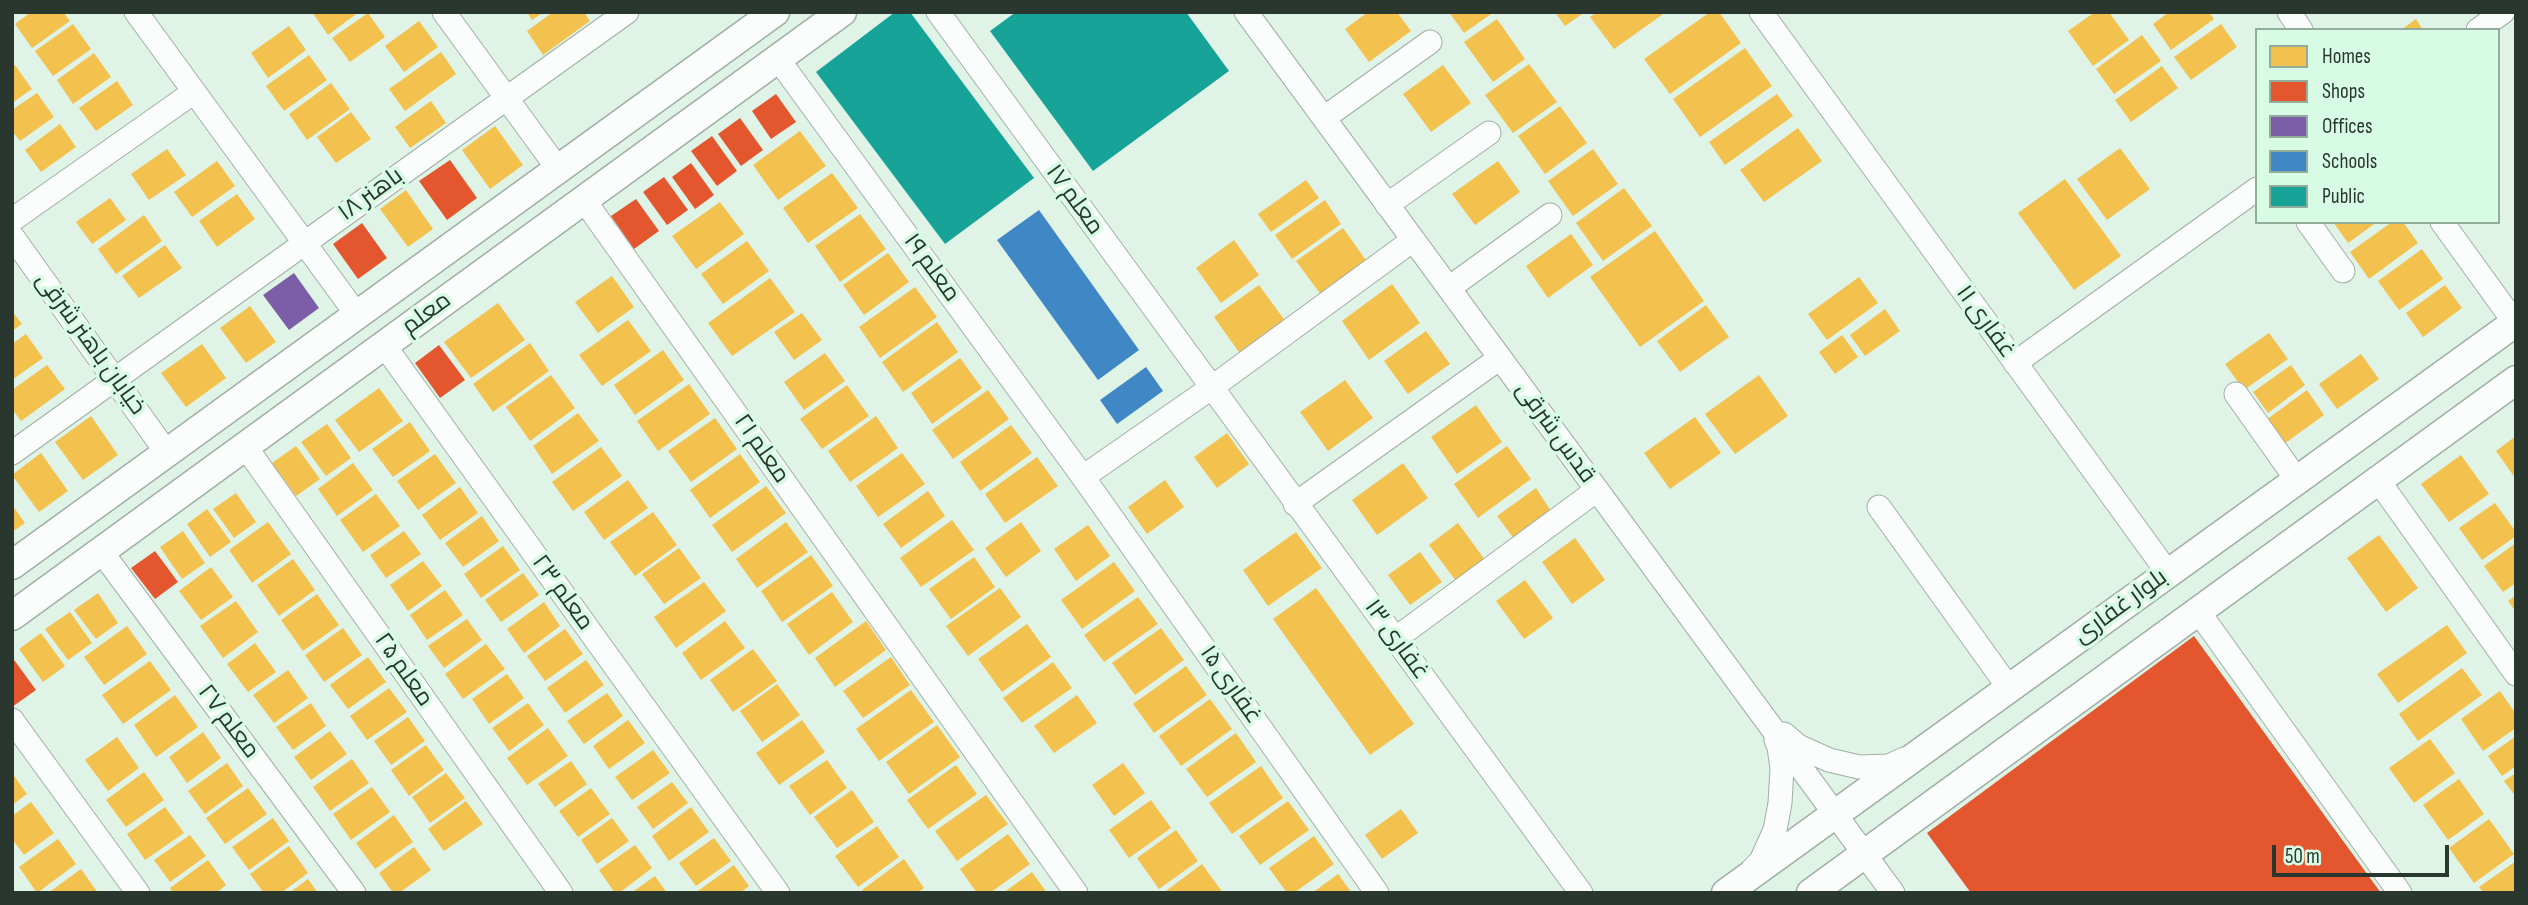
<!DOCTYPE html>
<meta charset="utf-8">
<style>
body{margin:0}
#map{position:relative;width:2528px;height:905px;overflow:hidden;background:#e0f3e7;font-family:"Sofia Sans Condensed",sans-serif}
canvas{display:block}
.frame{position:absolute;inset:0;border:14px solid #2a372f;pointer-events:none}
.legend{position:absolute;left:2255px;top:28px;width:245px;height:196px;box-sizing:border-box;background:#d8fbe5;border:2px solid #92ad9c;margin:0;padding:9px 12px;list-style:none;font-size:21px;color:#2a372f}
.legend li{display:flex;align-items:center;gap:14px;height:35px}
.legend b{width:35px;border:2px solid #92ad9c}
.scale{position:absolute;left:2272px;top:845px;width:177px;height:32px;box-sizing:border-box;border:4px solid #2a372f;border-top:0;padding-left:9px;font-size:21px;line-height:24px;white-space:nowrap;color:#2a372f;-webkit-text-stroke:5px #d8fbe5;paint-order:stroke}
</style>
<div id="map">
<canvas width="2528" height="905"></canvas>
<div class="frame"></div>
<ul class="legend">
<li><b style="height:19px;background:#f2c14e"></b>Homes</li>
<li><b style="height:19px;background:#e4572e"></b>Shops</li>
<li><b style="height:19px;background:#7b5ea7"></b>Offices</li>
<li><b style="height:19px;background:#3f88c5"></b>Schools</li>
<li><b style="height:19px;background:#17a398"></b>Public</li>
</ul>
<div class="scale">50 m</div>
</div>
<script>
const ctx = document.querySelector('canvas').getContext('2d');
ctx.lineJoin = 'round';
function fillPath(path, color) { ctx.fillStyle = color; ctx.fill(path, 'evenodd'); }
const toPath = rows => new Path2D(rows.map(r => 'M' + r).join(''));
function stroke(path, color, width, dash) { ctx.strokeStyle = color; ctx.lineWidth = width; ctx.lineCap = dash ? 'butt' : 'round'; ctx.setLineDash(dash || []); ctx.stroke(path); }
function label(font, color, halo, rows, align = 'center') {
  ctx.font = font + ' "Sofia Sans Condensed",Cairo,sans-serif'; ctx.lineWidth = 7; ctx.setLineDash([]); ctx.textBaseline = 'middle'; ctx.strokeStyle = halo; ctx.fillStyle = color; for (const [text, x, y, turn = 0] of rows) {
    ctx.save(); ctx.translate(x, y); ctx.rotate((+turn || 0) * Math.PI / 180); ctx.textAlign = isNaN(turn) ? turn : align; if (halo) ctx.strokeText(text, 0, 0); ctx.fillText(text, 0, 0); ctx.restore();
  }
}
const homes = toPath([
 [31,12,63,12,70,21,32,48,15,24],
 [312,12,359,12,328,35],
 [527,12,544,12,532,20],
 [553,12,584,12,590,21,543,55,527,31],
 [1368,12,1397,12,1411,31,1369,62,1345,29],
 [1449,12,1494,12,1464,33],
 [1555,12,1585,12,1565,26],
 [1597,12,1666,12,1614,49,1590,17],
 [1710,12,1719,12,1741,43,1670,94,1644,59],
 [2095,12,2109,12,2129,40,2093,66,2068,31],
 [2169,12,2209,12,2214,19,2171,50,2153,24],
 [368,13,385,37,350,62,332,38],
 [1497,19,1525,59,1493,82,1464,42],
 [2416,19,2423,30,2401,30],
 [419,21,438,47,404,72,385,46],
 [73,24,91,49,53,76,35,51],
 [2221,24,2237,47,2191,80,2174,57],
 [289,26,306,50,268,78,251,53],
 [2142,35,2161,61,2114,94,2096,69],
 [1745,48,1772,86,1700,137,1673,99],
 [441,52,456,74,405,111,389,89],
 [94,53,111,77,73,104,57,80],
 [309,55,327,80,284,111,266,86],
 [1529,64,1557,102,1513,133,1485,95],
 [15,65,32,89,12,103,12,67],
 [1443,65,1471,103,1431,132,1403,94],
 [2162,66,2178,88,2131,122,2115,100],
 [117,81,133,105,96,131,79,108],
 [331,83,350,109,307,140,289,114],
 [37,93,54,117,20,141,12,131,12,110],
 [1777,94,1793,116,1725,165,1709,142],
 [431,101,446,123,410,148,395,127],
 [944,101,1003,183,961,213,903,131],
 [1560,106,1587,143,1545,174,1518,136],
 [351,112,371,139,336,163,317,137],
 [60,124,76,147,41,172,25,150],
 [495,126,523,165,490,189,462,150],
 [1798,128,1822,161,1764,202,1740,170],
 [800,131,826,166,778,200,753,165],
 [2120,148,2150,189,2107,220,2077,179],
 [167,149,186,175,149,200,131,174],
 [1593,149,1618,184,1573,216,1548,181],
 [217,161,235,186,192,217,174,192],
 [1498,161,1520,192,1475,225,1452,194],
 [832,173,858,208,808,243,783,208],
 [2065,179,2121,256,2074,290,2018,213],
 [1306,180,1319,198,1271,232,1258,214],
 [1624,188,1652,226,1603,261,1576,223],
 [406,190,433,229,408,247,380,209],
 [237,194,255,219,217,247,199,221],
 [110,198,126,220,92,244,76,222],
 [1325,200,1341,224,1292,259,1275,235],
 [720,202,744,234,696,269,672,236],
 [860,214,886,249,840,282,815,246],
 [144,215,162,241,116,274,98,249],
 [2333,222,2377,222,2348,243],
 [2392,222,2403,222,2418,243,2369,279,2350,252],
 [1343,228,1368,263,1322,296,1296,261],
 [1655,231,1704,301,1640,347,1590,277],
 [1571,234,1593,265,1548,298,1526,266],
 [1234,240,1259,275,1221,303,1196,268],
 [747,241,769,271,723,304,701,274],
 [165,245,182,268,139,298,122,276],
 [2422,249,2443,279,2399,310,2378,281],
 [888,253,909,282,864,315,843,285],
 [612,276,634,307,598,333,575,302],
 [1859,277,1878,303,1827,340,1808,314],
 [770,278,795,312,732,356,708,323],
 [1392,284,1420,323,1369,360,1342,321],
 [1259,285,1286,322,1241,355,1214,317],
 [2445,285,2462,308,2423,337,2406,313],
 [915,287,937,317,880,358,859,327],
 [498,303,525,340,471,378,444,342],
 [1706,305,1729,337,1680,372,1657,341],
 [250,306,276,342,246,363,220,328],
 [1885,309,1900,331,1865,356,1850,335],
 [12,311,22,324,12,331],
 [802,313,822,340,794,360,774,332],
 [628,320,651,351,602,386,579,355],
 [937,322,958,352,903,392,882,362],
 [1426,331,1450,364,1408,394,1384,361],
 [2269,333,2288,359,2244,390,2225,364],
 [26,334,43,358,12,380,12,344],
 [1842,335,1858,357,1835,374,1819,352],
 [530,343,549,371,493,412,473,384],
 [202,344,226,378,186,407,161,373],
 [663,350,684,380,635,415,614,385],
 [825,353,845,381,804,410,784,382],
 [2361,354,2379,379,2337,409,2319,384],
 [960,358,982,388,932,424,911,393],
 [47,365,65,389,21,421,12,409,12,390],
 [2291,365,2305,385,2268,413,2253,392],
 [551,375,575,408,530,441,506,407],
 [1759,375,1788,416,1735,454,1705,414],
 [1345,380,1373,418,1328,451,1300,412],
 [689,384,710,414,658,451,637,421],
 [847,385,869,416,822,449,800,419],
 [379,388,403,421,359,452,335,420],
 [988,390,1009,419,953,459,932,430],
 [2307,390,2324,415,2284,444,2266,420],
 [1476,405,1502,442,1457,474,1431,437],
 [578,413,599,441,552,474,533,446],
 [91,416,118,455,83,480,55,442],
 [876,416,898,448,850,482,828,451],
 [1695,417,1721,453,1670,489,1644,453],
 [715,418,737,449,691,482,668,451],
 [410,422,430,451,393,477,372,449],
 [327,424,351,458,326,476,301,442],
 [1011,425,1032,453,980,491,960,462],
 [1227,433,1249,464,1217,488,1194,457],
 [2516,436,2516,479,2496,451],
 [296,446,320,479,296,496,272,463],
 [1507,446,1531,479,1478,518,1454,484],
 [601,447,622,476,573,511,552,482],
 [41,453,68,491,39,512,12,475],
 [902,453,925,484,878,517,856,486],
 [435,454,456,483,418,510,397,481],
 [740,454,760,482,710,518,690,490],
 [2461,455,2489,494,2449,522,2421,484],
 [1037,457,1058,486,1005,523,985,494],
 [353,463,373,490,337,516,318,489],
 [1403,463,1428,498,1377,535,1352,500],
 [628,480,648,508,604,540,584,512],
 [1165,480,1184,507,1147,534,1128,507],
 [766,486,786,513,732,552,712,525],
 [460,487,478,513,440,540,422,515],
 [1536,488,1551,511,1515,540,1497,516],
 [928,491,945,516,901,548,883,524],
 [236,493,256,522,234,538,213,509],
 [376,494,400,526,363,552,340,520],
 [2495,503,2516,532,2516,536,2482,560,2459,528],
 [12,505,25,523,12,532],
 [207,509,231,542,210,557,187,524],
 [653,512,677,545,635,576,610,542],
 [482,516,499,541,463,567,445,543],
 [952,520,974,550,921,587,900,558],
 [268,522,291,554,252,583,229,550],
 [786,522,808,552,757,588,736,559],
 [1021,522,1041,551,1006,577,985,548],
 [1458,523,1485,560,1456,581,1429,545],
 [1088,525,1110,556,1076,581,1054,549],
 [183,531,205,563,182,579,160,547],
 [404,531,421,554,386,578,370,555],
 [1296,532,1322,568,1268,606,1243,570],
 [2379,535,2418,588,2386,612,2347,558],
 [1575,538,1605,580,1572,604,1542,562],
 [2516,543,2516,583,2503,592,2484,566],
 [503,546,520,570,481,598,464,574],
 [679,548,701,578,664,604,642,574],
 [1420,552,1442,582,1410,605,1388,575],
 [811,555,833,586,782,622,761,591],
 [974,557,995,587,951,619,929,589],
 [293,559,315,590,279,616,257,585],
 [423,561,442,586,408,611,390,585],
 [1114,562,1135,591,1082,629,1061,600],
 [211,567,233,597,201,620,179,591],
 [523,573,539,595,501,622,485,600],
 [1525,580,1553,618,1524,639,1496,601],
 [704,582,726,611,676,648,654,617],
 [1000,588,1021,617,968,656,946,626],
 [1316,588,1414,724,1370,755,1273,619],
 [445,590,463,615,427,640,410,615],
 [832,592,853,622,809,655,787,624],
 [98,593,118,623,96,639,74,610],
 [317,594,339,625,303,651,281,620],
 [2516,595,2516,612,2508,601],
 [1138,597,1158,624,1104,662,1084,635],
 [236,601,258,632,223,658,200,626],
 [544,602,560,626,524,653,507,629],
 [70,612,92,643,68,660,45,629],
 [467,619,482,640,444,668,428,646],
 [725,621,745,648,701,680,682,653],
 [866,621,886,650,835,687,815,658],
 [1027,624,1051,657,1002,692,978,659],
 [2447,625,2467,653,2398,703,2377,674],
 [127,626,147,654,104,685,84,657],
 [343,628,362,655,324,682,305,655],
 [1161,628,1184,660,1135,695,1112,663],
 [565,629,583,654,545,681,527,656],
 [41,633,65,666,43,682,19,649],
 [255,643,276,672,248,692,227,664],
 [486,644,505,669,463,699,445,674],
 [753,649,777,681,733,712,710,680],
 [368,657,386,682,348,709,330,685],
 [891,657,910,685,863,718,843,691],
 [586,660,604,685,565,713,547,688],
 [150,661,171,690,123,724,102,695],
 [1053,662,1072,688,1022,723,1003,698],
 [1186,666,1207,695,1154,733,1133,704],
 [2462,668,2482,695,2418,741,2399,714],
 [288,670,308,698,274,723,253,695],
 [507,674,524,698,489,724,472,699],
 [777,684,800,715,762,742,740,711],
 [389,688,407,712,367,740,350,716],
 [911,690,934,722,879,761,856,729],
 [2500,691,2516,714,2516,728,2483,751,2461,719],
 [607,693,623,716,584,744,567,721],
 [175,695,198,727,156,757,134,725],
 [1077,695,1097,723,1054,753,1034,726],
 [1210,699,1232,729,1181,766,1159,736],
 [311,703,326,726,293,750,276,727],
 [528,703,544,725,509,751,492,728],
 [408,717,425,741,391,765,374,741],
 [628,720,645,743,609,769,593,746],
 [802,720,825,752,779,785,756,753],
 [937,725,960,757,909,794,886,762],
 [548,728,568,756,527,785,507,758],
 [330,731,347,754,311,780,294,757],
 [203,732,221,758,187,783,169,757],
 [1236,733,1256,762,1207,797,1186,769],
 [2516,736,2516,766,2502,776,2488,756],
 [117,737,139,768,108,791,85,760],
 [2430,739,2455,773,2414,803,2389,768],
 [426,745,444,770,409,796,391,770],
 [653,750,670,773,632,800,615,777],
 [352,759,369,783,330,811,313,787],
 [827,760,847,788,810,815,789,786],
 [571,761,587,784,555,807,538,784],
 [227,763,243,786,205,814,188,791],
 [1123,763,1145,793,1114,816,1092,785],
 [956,765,977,794,928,829,907,800],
 [1261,766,1283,798,1232,834,1209,803],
 [144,772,164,800,126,827,106,800],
 [12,773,27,794,12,805],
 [446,773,465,798,430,823,412,797],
 [2516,773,2516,797,2504,781],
 [2459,779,2484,814,2448,840,2423,805],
 [672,782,688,803,653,829,637,807],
 [372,787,390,812,351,840,333,814],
 [248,788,267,814,225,844,206,818],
 [591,788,610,814,578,837,559,811],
 [852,790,874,822,837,848,814,817],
 [986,795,1008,824,957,861,935,831],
 [1151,800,1171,828,1129,858,1109,830],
 [466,801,483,824,444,851,428,829],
 [1288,801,1309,830,1260,865,1239,836],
 [31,802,54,833,24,855,12,839,12,816],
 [165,807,184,833,145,860,127,834],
 [691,807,709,832,669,861,652,836],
 [1401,809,1418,833,1382,859,1365,835],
 [394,815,413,842,375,869,356,843],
 [273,818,289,841,249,870,232,847],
 [612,818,629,841,597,864,581,840],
 [2489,819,2514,854,2474,883,2449,848],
 [877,826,899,857,858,887,835,856],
 [1176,830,1198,861,1159,889,1137,858],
 [1008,834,1030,864,990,893,977,893,960,869],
 [190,835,206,856,170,882,154,860],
 [1314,836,1334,864,1294,893,1287,893,1269,868],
 [714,838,731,861,696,886,679,863],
 [58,839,76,864,37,893,19,867],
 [635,845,652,868,619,893,615,893,599,870],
 [289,846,308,873,281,893,264,893,250,874],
 [414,847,431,870,399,893,393,893,379,873],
 [904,859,924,888,917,893,864,893,862,890],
 [208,860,226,885,216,893,173,893,170,888],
 [2516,861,2516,893,2484,893,2479,887],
 [1202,864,1223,893,1163,893],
 [734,865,749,886,740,893,695,893],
 [81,869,98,893,48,893],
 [1032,872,1047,893,1003,893],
 [1338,874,1352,893,1312,893],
 [655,876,667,893,631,893],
 [308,879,318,893,289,893]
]);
const shops = toPath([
 [776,94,796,122,771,139,752,111],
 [740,118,763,150,741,166,718,134],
 [712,136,737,171,717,186,691,151],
 [450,160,477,198,447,220,419,181],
 [691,163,714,195,695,209,672,177],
 [664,177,688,210,667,225,643,192],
 [636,199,659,231,634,249,611,216],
 [362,223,387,258,358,279,333,244],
 [439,345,465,380,440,398,415,363],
 [155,551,178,582,155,599,131,568],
 [2194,636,2381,893,1971,893,1927,833],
 [12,657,36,690,12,707]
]);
const offices = toPath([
 [294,273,319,308,289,330,263,295]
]);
const schools = toPath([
 [1039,210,1139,350,1098,380,997,240],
 [1146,367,1163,391,1117,424,1100,400]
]);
const public = toPath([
 [895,12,910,12,1034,178,945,244,816,72],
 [1016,12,1186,12,1229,71,1093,171,990,31]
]);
const minor = toPath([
 [136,12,357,315],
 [444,12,558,169],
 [938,12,1581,893],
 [1246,12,1893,893],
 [1761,12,2168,573],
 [2289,12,2301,30],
 [2478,30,2503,12],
 [778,59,1083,477,1377,893],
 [1324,118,1430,42],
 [584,200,1076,893],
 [1387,205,1489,133],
 [12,220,194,92],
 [2308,222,2343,271],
 [2442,222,2515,323],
 [12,236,167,453],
 [1449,288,1550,215],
 [384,345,778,893],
 [2015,363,2257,189],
 [2236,394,2297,480],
 [245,446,561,893],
 [12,453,627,12],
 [1083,477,1211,388,1413,240],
 [2378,480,2516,674],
 [1295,504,1500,358],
 [1879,507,2009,688],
 [101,551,354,893],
 [2198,611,2400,893],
 [1395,639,1597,490],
 [12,720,138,893],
 [1784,734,1798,746,1829,760,1859,767,1889,766,1904,759],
 [1753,869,1761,861,1775,830,1780,803,1782,768,1779,747,1776,740]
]);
const major = toPath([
 [12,565,775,12],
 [12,616,842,12],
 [1726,893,2516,322],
 [1811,893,2516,380]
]);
const streetNames = [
 ["باهنر ۱۸",371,195,-36],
 ["معلم ۱۷",1074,200,54],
 ["معلم ۱۹",931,268,54],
 ["معلم",427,314,-36],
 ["غفاری ۱۱",1985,322,54],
 ["خیابان باهنر شرقی",90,344,54],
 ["قدس شرقی",1555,433,54],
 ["معلم ۲۱",761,449,55],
 ["معلم ۲۳",562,593,54],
 ["بلوار غفاری",2121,607,-36],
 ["غفاری ۱۳",1396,640,54],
 ["معلم ۲۵",403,670,55],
 ["غفاری ۱۵",1230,685,55],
 ["معلم ۲۷",228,722,53]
];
fillPath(homes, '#f2c14e');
fillPath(shops, '#e4572e');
fillPath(offices, '#7b5ea7');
fillPath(schools, '#3f88c5');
fillPath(public, '#17a398');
stroke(minor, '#a0afa6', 25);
stroke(major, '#a0afa6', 31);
stroke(minor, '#fafdfb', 23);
stroke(major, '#fafdfb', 28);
label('24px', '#2a372f', '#d8fbe5', streetNames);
</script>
